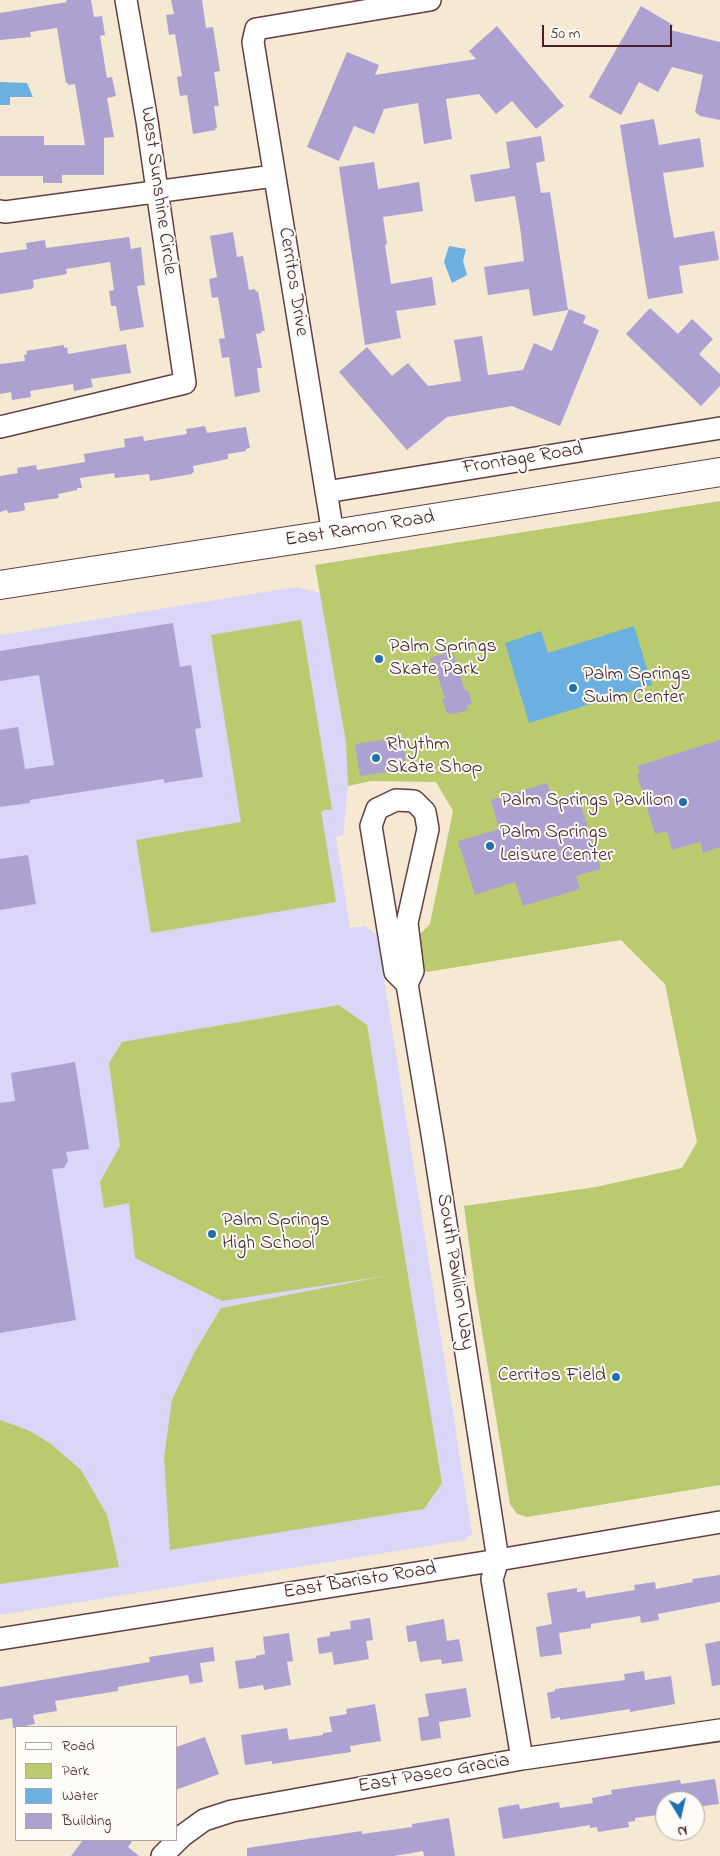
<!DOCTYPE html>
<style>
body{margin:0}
#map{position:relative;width:720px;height:1856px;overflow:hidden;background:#f5e9d3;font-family:"Indie Flower",sans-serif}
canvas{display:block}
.legend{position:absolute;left:15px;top:1726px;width:162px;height:115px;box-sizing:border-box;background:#fdfcf7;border:1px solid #b5a4a5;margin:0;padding:6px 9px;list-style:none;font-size:15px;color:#4a1f2b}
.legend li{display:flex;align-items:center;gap:10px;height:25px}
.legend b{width:25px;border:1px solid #b5a4a5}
.north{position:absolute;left:655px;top:1791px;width:50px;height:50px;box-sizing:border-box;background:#fdfcf7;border:1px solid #b5a4a5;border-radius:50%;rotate:171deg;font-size:14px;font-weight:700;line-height:20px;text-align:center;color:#4a1f2b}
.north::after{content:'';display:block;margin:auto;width:18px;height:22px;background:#1f6fb2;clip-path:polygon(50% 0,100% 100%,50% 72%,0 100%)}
.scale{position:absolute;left:542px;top:25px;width:130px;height:22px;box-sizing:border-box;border:2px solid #4a1f2b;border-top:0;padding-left:6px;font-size:15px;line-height:18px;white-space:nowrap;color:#4a1f2b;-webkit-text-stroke:4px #fdfcf7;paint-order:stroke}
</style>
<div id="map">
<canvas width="720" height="1856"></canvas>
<ul class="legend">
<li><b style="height:6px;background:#fff"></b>Road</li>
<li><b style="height:14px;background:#b9cb6e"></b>Park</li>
<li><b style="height:14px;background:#6bb0e1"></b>Water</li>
<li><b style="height:14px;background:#ada1d2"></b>Building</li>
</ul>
<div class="north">N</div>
<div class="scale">50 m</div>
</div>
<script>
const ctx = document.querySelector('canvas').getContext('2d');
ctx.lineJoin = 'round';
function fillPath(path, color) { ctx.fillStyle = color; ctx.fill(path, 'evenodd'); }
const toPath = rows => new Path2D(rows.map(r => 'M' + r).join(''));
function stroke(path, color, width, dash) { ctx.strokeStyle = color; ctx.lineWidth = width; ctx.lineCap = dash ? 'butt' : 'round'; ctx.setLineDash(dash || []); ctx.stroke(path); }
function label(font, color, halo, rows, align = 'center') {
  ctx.font = font + ' "Indie Flower",sans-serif'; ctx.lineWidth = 4; ctx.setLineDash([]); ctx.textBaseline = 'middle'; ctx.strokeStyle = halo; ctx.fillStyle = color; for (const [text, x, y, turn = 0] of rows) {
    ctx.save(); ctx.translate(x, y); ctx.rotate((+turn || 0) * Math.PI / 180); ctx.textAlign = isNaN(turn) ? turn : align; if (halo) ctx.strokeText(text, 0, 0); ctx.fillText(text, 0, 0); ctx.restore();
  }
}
const built = toPath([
 [296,587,321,593,346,742,348,786,343,835,336,837,350,928,365,926,377,935,472,1533,465,1540,0,1615,0,635]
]);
const green = toPath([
 [720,501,720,1485,527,1517,517,1514,510,1504,475,1288,464,1206,596,1187,682,1168,697,1142,665,984,621,940,427,972,419,966,416,938,430,924,453,811,436,782,371,781,348,786,346,742,315,565],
 [301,620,332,809,321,811,336,902,151,933,136,840,241,822,211,635],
 [339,1005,367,1025,442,1483,424,1509,170,1550,164,1458,172,1400,194,1353,221,1308,385,1276,222,1301,135,1258,129,1203,104,1208,100,1182,120,1146,109,1063,122,1042],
 [0,1420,28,1430,51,1444,81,1470,107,1515,119,1567,0,1584]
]);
const water = toPath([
 [0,82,27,83,33,97,10,97,10,105,0,105],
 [449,246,466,249,463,261,467,275,452,283,444,262],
 [634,626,652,685,529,723,505,643,541,631,548,653]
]);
const building = toPath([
 [66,0,91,0,94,17,102,16,105,35,100,36,107,78,112,77,116,96,107,98,114,137,104,138,104,175,62,175,62,183,43,183,43,176,0,176,0,136,44,136,44,145,85,145,75,84,68,85,68,83,66,83,57,28,30,32,31,37,0,40,0,13,67,2],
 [171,0,202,0,206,28,213,27,220,71,214,72,219,106,214,106,217,128,215,128,216,130,193,134,187,95,180,96,177,77,182,76,175,34,169,35,166,15,174,14],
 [641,6,673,25,670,30,720,42,720,120,700,116,695,112,703,75,672,67,658,92,639,82,621,115,589,97],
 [497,26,564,106,536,129,512,101,496,114,479,94,446,99,452,139,424,144,418,103,384,109,374,134,354,126,339,161,307,147,347,52,379,65,375,75,476,59,469,51],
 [654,119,659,145,700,138,704,167,663,173,669,210,674,238,714,231,719,260,679,266,683,293,648,299,620,125],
 [541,136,545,161,536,163,541,193,550,192,568,310,533,316,529,289,488,295,484,267,524,261,521,234,515,196,475,202,470,175,510,168,506,142],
 [374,162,378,189,419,182,423,211,383,217,387,244,385,245,391,284,432,277,436,305,396,311,401,338,365,345,339,167],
 [233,232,237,257,243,256,249,290,255,289,256,292,258,291,265,331,261,331,262,333,256,334,262,368,257,368,260,392,235,397,229,357,222,358,219,339,225,338,218,297,212,298,209,279,217,277,210,236],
 [129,237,131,249,141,247,145,285,137,286,144,327,120,331,116,306,111,306,109,291,114,290,110,262,66,269,67,274,33,280,34,287,32,288,32,289,0,294,0,253,27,249,26,243,45,240,46,248],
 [650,308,678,334,692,319,713,339,699,354,720,374,720,386,701,406,626,334],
 [569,309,586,316,583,323,599,330,560,426,512,406,447,417,407,450,339,372,367,347,392,376,408,363,428,386,461,381,454,340,482,336,488,375,523,370,534,343,552,351],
 [126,344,131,373,91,379,93,387,74,391,73,384,30,391,31,397,12,400,11,392,0,394,0,364,25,361,24,355,27,354,26,351,64,345,64,348,67,347,68,354],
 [205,426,207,433,246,427,250,448,246,449,246,451,228,454,228,459,193,466,194,472,192,473,192,474,150,481,149,474,115,478,114,473,80,478,82,488,77,488,77,490,58,494,59,498,24,503,25,510,23,511,8,513,7,510,0,512,0,476,18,473,17,468,36,465,37,470,85,462,84,454,125,447,124,439,143,436,144,441,187,434,186,429],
 [173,623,180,667,191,665,201,728,195,729,203,777,164,783,164,779,30,800,30,803,0,807,0,730,18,727,25,769,54,765,39,675,0,681,0,651],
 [445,653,453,653,465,691,468,690,472,704,467,705,468,710,453,714,452,713,448,714,446,711,442,699,445,698,436,671,434,672,430,658],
 [402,737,407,769,360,776,355,744],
 [720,740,720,847,703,853,700,842,672,850,667,831,655,834,637,774,640,772,637,766],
 [547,783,552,800,577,792,601,869,576,876,580,889,523,906,515,882,475,895,458,841,499,829,491,800],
 [28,855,36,904,0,910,0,859],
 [75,1062,89,1149,66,1152,68,1161,64,1168,52,1169,76,1320,0,1333,0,1103,15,1101,11,1073],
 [720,1575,720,1602,658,1614,659,1620,641,1623,640,1616,591,1624,591,1628,559,1633,562,1654,540,1657,536,1627,552,1624,547,1593,577,1588,577,1592,585,1591,586,1598,635,1590,634,1585,655,1582,656,1589,693,1582,692,1579],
 [370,1618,373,1640,366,1641,369,1659,334,1665,332,1652,319,1654,317,1638,330,1636,330,1632,351,1629,350,1621],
 [444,1619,447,1641,459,1639,463,1661,442,1664,441,1659,420,1662,416,1641,408,1642,406,1626],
 [289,1633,293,1661,287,1662,291,1685,264,1690,263,1685,239,1689,235,1661,256,1658,256,1656,265,1654,263,1637],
 [720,1641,720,1685,712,1686,705,1644],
 [213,1647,215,1661,200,1663,203,1682,190,1684,188,1675,134,1684,118,1687,118,1691,55,1701,57,1711,33,1715,35,1724,13,1728,12,1718,0,1720,0,1687,150,1662,149,1657],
 [644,1671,645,1680,671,1676,675,1704,630,1712,630,1709,560,1720,560,1717,551,1719,547,1693,555,1691,555,1689,625,1680,624,1674],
 [466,1688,471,1717,439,1722,441,1738,421,1741,418,1718,429,1716,425,1694],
 [375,1704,381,1741,350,1746,351,1752,272,1764,272,1761,245,1765,241,1735,287,1728,289,1740,323,1735,323,1733,332,1732,329,1717,347,1714,346,1709],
 [205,1737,219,1774,176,1790,176,1747],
 [715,1779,719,1804,695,1807,695,1801,665,1801,665,1814,635,1818,635,1821,628,1822,629,1827,598,1832,597,1827,590,1828,590,1825,503,1839,498,1808,519,1804,520,1809,559,1802,560,1808,593,1803,592,1798,612,1794,611,1790,680,1780,681,1784],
 [449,1818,455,1856,424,1856,423,1851,394,1856,247,1856,247,1848,362,1831,362,1834,412,1827,412,1824],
 [83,1840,133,1840,128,1847,139,1856,71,1856]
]);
const minor = toPath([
 [0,211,5,212,274,176],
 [0,427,185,383,147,121,126,0],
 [326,492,720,428],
 [333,534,253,42,256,29,430,0],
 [407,984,395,972,371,826,377,809,396,800,414,801,425,812,428,829,407,923,413,971,407,984,434,1146,498,1560,492,1579,522,1759],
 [0,1639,498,1560,720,1522],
 [162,1856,182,1836,204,1820,232,1811,522,1759,720,1730]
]);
const major = toPath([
 [0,585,333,534,720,472]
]);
const markers = [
 [379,659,5,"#1f6fb2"],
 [573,688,5,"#1f6fb2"],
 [376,758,5,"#1f6fb2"],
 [683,802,5,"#1f6fb2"],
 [490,846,5,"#1f6fb2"],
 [212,1234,5,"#1f6fb2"],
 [616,1377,5,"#1f6fb2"]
];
const streetNames = [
 ["West Sunshine Circle",157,191,82],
 ["Cerritos Drive",292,282,81],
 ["Frontage Road",523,460,-9],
 ["East Ramon Road",360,530,-9],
 ["South Pavilion Way",454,1272,81],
 ["East Baristo Road",360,1582,-9],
 ["East Paseo Gracia",434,1775,-10]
];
const poiNames = [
 ["Palm Springs",389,648],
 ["Skate Park",389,671],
 ["Palm Springs",583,676],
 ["Swim Center",583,699],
 ["Rhythm",386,746],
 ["Skate Shop",386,769],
 ["Palm Springs Pavilion",673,802,"right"],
 ["Palm Springs",500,834],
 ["Leisure Center",500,857],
 ["Palm Springs",222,1222],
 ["High School",222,1245],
 ["Cerritos Field",606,1377,"right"]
];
fillPath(built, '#dad6f7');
fillPath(green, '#b9cb6e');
fillPath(water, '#6bb0e1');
fillPath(building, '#ada1d2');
stroke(minor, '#643d44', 24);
stroke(major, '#643d44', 30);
stroke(minor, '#fff', 21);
stroke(major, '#fff', 28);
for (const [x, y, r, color] of markers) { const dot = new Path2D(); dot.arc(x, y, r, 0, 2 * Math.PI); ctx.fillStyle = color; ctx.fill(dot); stroke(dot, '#fdfcf7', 2); }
label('20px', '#4a1f2b', '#fdfcf7', streetNames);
label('20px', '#4a1f2b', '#fdfcf7', poiNames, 'left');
</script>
